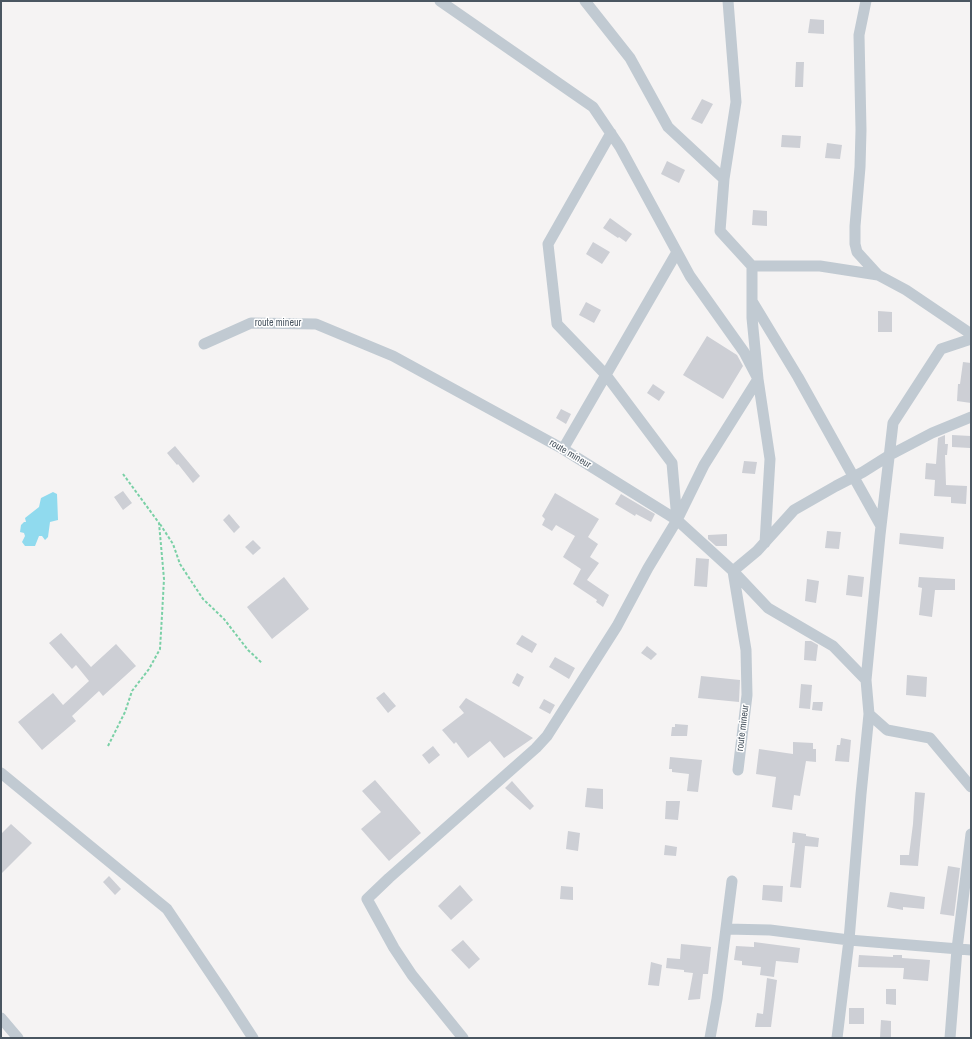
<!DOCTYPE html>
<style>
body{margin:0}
#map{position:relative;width:972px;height:1039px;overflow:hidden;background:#f5f3f3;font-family:"Archivo Narrow",sans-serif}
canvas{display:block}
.frame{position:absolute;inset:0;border:2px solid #4a5661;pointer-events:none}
</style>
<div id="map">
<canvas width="972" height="1039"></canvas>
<div class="frame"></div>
</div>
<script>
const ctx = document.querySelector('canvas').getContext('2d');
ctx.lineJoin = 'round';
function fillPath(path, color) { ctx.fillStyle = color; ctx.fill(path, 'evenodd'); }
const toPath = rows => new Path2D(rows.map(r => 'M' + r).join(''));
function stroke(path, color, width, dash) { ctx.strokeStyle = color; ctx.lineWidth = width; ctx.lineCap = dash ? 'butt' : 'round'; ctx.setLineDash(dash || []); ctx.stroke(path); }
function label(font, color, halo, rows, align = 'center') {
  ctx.font = font + ' "Archivo Narrow",sans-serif'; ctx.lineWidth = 3; ctx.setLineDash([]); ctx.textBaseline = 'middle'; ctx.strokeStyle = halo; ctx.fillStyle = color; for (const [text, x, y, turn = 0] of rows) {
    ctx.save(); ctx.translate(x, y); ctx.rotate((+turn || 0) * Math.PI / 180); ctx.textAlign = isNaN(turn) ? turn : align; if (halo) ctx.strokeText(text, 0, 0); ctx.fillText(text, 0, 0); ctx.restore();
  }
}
const water = toPath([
 [53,492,57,494,58,520,50,522,48,537,45,540,42,536,39,536,35,546,25,546,22,542,25,536,24,533,20,532,21,525,24,522,26,522,25,518,39,507,41,498]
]);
const building = toPath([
 [810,19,824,20,824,34,808,33],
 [796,62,804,62,803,87,795,87],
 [702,99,713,104,702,124,691,119],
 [782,135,801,136,800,148,781,147],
 [827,143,842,145,840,159,825,158],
 [667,161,685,170,679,183,661,174],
 [753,210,767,211,767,226,752,225],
 [610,218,632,234,626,242,619,237,618,238,603,228],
 [593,242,610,252,602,264,586,254],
 [586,302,601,310,594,323,579,315],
 [878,311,892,312,892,332,878,332],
 [707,336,737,355,743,366,723,399,683,375],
 [963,362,971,363,971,403,957,401,958,384,960,384],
 [653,384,665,392,659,401,647,393],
 [561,409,571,414,566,424,556,418],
 [945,435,945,444,948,444,947,455,945,455,946,485,967,486,966,504,951,503,951,497,934,496,935,480,925,479,926,463,936,464,938,438],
 [952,435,971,436,970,448,952,447],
 [175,446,200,476,193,483,178,464,177,465,167,453],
 [744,461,757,462,755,474,742,473],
 [123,491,132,503,123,510,114,497],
 [555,493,599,519,588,537,598,544,590,557,599,563,587,580,609,595,603,607,596,602,597,600,573,584,581,569,563,557,575,536,556,525,552,531,542,525,545,519,542,516],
 [621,494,655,514,651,522,636,514,635,516,615,504],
 [229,514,240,527,234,533,223,520],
 [827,531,841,532,839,549,825,548],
 [900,533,944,537,943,549,899,544],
 [727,534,727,546,716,546,708,539,708,535],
 [253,540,261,548,253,555,245,547],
 [696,558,709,559,707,587,694,586],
 [848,575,864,577,862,597,846,595],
 [284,577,309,609,272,639,247,607],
 [919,577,955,579,955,590,935,590,932,617,919,615,922,588,918,587],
 [807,579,819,581,816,603,805,601],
 [61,633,91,667,116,644,136,666,103,696,99,691,72,716,76,721,42,750,18,722,53,693,63,705,89,681,76,665,72,669,49,643],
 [522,635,537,644,532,653,516,644],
 [805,641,811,641,818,645,816,661,804,660],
 [647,646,657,654,651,660,641,653],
 [555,657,575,668,569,679,549,667],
 [517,673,524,677,519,687,512,683],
 [907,675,927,677,926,697,906,695],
 [701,676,740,680,739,702,698,698],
 [801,684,812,685,810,709,799,708],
 [384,692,396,706,388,713,376,698],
 [466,698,497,716,533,738,504,758,490,741,468,758,456,742,454,744,442,730,464,713,459,707],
 [544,699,555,705,550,714,539,708],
 [813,702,823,702,822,711,812,710],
 [675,724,688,725,687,736,671,736,672,727,675,727],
 [841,738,851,740,849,762,835,761,837,745,840,745],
 [793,742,813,743,813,749,816,749,816,762,806,761,800,796,794,795,792,810,772,807,776,777,756,774,759,749,793,754],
 [433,746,440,755,429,764,422,755],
 [670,757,702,760,698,792,687,791,689,774,672,772,672,769,669,769],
 [375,780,421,833,389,861,361,829,381,812,362,791],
 [512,781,534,806,530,810,505,788],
 [587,788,603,789,603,809,585,807],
 [915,792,925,793,918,866,900,865,900,855,909,855,913,824],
 [666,801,680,801,678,820,665,819],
 [11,824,32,843,1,874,1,834],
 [568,831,580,833,578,851,566,849],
 [793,832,806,834,806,836,819,838,818,847,805,846,801,888,790,887,795,843,792,843],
 [665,845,677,847,676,856,664,855],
 [948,866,960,868,954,916,940,914],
 [109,876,121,889,115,895,103,882],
 [460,885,473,900,451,920,438,906],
 [763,885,783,886,782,902,762,900],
 [561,886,573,887,573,900,560,899],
 [890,892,925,897,924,909,903,907,903,910,887,907],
 [463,940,480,959,469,969,451,950],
 [754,942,800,948,798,963,776,961,774,977,760,975,761,967,742,965,742,961,734,960,736,946,754,947],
 [681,944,711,947,708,974,703,974,700,999,688,1000,693,973,684,972,684,970,666,968,667,958,680,959],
 [859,955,893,957,893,955,902,955,902,958,930,960,928,981,903,979,904,968,858,967],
 [651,962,662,965,659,986,648,985],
 [767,978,777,980,771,1027,755,1027,757,1013,763,1014],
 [886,989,896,989,896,1005,886,1004],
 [849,1008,864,1008,864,1024,849,1024],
 [881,1020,891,1021,891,1038,880,1038]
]);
const path = toPath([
 [160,524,173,544,180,564,203,599,224,619,248,650,262,663],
 [108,746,125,712,132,691,149,669,160,649,162,615,164,579,159,523,123,474]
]);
const minor = toPath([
 [440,1,593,107,620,147,690,276,744,352,758,379,770,459,765,543],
 [585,1,630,58,668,127,724,179],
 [728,1,736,102,724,179,720,231,752,266],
 [866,1,859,35,861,130,860,167,855,226,855,244,857,252,878,275,906,290,971,334],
 [611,133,548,244,557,324,606,375,672,463,677,520],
 [752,301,798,377,881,526],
 [204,344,251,323,316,324,393,356,563,449,677,520,733,571,746,650,747,695,738,770],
 [971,417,932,433,890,455,863,472,836,486,794,510,757,551,733,571,768,608,833,646,866,680,869,714,861,794,849,940,971,950],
 [563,449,677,252],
 [866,680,880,535,893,423,941,349,971,339],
 [869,714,887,730,930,738,971,787],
 [1,773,167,909,225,995,253,1038],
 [726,929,770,930,849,940,837,1038],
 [1,1018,18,1038],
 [463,1038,412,975,394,948,367,899,389,878,536,748,547,736,617,626,648,568,677,520,704,465,758,379,752,318,752,266,820,266,878,275],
 [710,1038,717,999,732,881],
 [950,1038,957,949,971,834]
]);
const streetNames = [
 ["route mineur",278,323],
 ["route mineur",570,454,31],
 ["route mineur",743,728,-83]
];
fillPath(water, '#90daee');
fillPath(building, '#cdcfd5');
stroke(path, '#7ad0a6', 2, [3, 2]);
stroke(minor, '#c1cad2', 11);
label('10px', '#4a5661', '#fff', streetNames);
</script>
